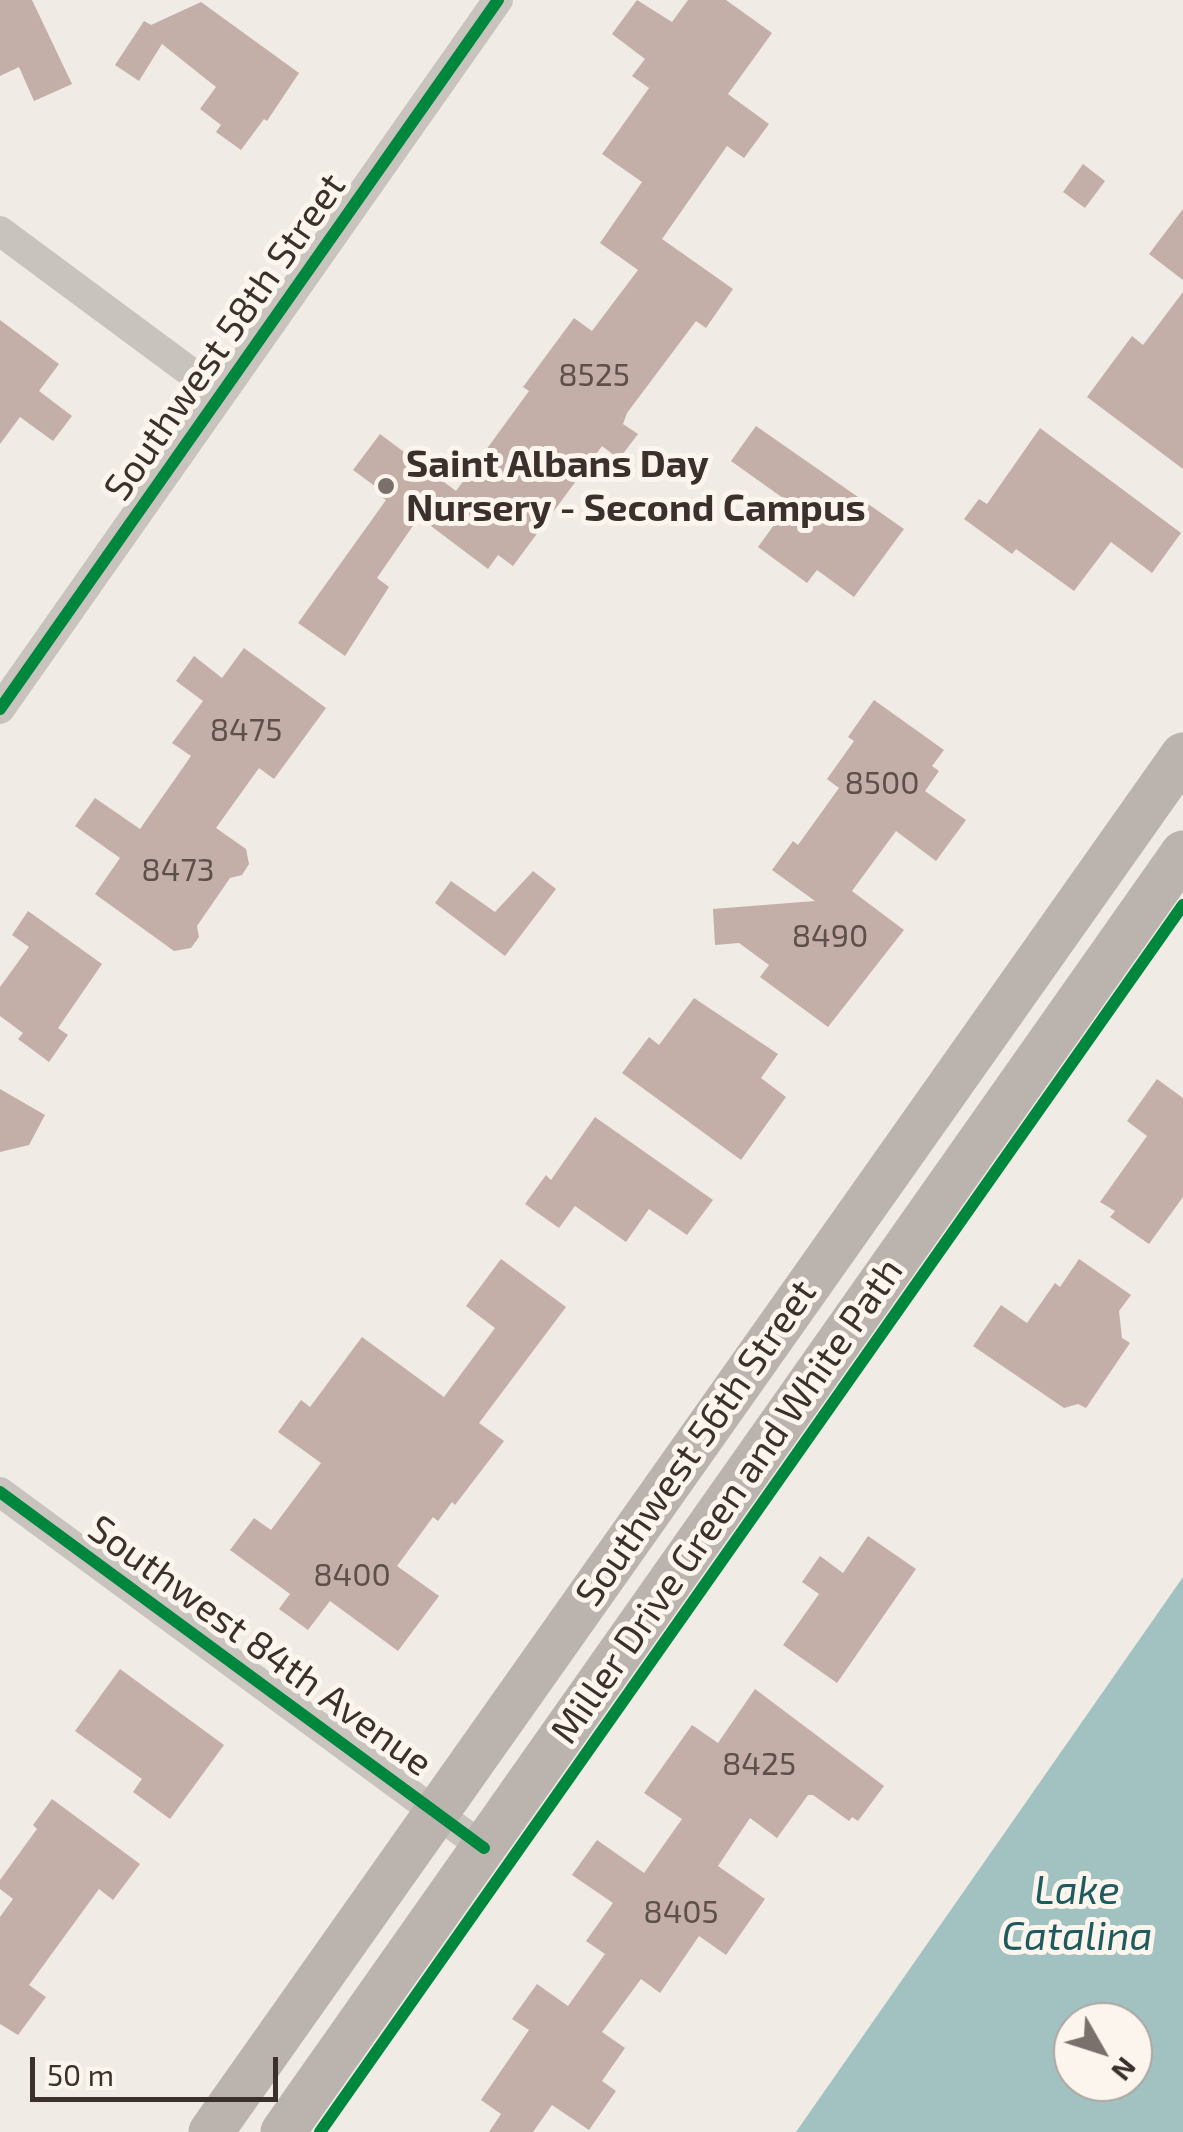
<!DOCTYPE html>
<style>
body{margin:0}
#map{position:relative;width:1183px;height:2132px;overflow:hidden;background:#f0ebe5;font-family:"Exo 2",sans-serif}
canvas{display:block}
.north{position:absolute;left:1053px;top:2002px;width:100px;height:100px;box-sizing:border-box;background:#fbf5ee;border:2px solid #aea6a0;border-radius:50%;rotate:129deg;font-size:28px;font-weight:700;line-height:40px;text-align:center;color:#3b302b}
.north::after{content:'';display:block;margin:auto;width:35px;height:45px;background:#7a716c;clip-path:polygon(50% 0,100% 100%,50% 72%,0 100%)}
.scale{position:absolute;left:30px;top:2057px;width:248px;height:45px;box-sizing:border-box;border:5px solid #3b302b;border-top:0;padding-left:12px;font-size:30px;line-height:35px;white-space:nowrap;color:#3b302b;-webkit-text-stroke:8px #fbf5ee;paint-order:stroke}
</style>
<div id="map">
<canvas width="1183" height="2132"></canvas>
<div class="north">N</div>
<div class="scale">50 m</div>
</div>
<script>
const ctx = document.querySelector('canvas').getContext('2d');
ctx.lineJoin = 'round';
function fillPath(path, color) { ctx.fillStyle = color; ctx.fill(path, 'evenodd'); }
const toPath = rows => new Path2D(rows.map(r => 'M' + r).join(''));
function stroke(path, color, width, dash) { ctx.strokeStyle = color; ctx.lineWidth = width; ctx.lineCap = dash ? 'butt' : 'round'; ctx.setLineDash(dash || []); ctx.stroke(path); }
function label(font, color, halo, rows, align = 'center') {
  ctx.font = font + ' "Exo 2",sans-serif'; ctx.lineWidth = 10; ctx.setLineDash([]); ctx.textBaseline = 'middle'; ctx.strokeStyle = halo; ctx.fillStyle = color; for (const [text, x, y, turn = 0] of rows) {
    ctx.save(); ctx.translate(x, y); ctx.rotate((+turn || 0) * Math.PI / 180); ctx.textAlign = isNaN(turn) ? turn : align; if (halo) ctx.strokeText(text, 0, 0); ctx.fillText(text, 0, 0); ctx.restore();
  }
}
const water = toPath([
 [1183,1577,1183,2132,796,2132],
 [1073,2022,1133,2022,1133,2082,1073,2082]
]);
const building = toPath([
 [0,0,32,0,72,84,34,101,19,67,0,76],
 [637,0,672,22,688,0,726,0,772,33,728,94,769,124,744,158,727,146,662,239,733,289,706,328,696,321,627,413,623,424,638,434,619,459,602,446,513,566,498,555,488,569,419,517,377,578,389,587,345,656,298,623,386,500,380,496,383,492,353,470,380,434,456,491,529,391,523,387,574,318,592,331,638,270,600,243,642,182,602,154,649,88,632,76,645,59,612,34],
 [201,2,299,73,267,121,264,119,241,150,216,132,221,125,200,109,216,87,162,44,139,81,115,65,144,21,151,25],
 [1083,164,1105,181,1085,208,1063,192],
 [1183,209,1183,280,1149,254],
 [1183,292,1183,469,1087,397,1132,336,1143,345],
 [0,320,59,364,39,391,72,416,53,441,20,417,0,444],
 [756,426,904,529,854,597,817,570,807,583,758,547,790,503,731,461],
 [1040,428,1181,533,1152,573,1111,542,1074,591,1016,549,1012,554,964,519,979,499,987,504],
 [244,648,326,708,274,779,259,768,216,828,246,849,249,864,242,875,230,878,197,926,199,937,191,948,174,951,95,894,120,858,75,826,95,798,140,829,191,756,172,743,203,701,176,681,194,656,222,678],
 [874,700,944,750,932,766,939,771,925,791,966,820,936,861,896,831,852,891,904,930,828,1027,760,977,769,965,739,943,715,945,713,909,815,901,772,870,793,841,798,845,839,788,827,779,854,741,848,737],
 [533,871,556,889,505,956,435,903,451,881,495,912],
 [28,911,102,964,58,1028,68,1035,49,1062,18,1039,23,1033,0,1016,0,987,29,947,12,935],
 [694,998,778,1054,761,1078,786,1097,741,1160,622,1073,649,1037,659,1045],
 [1157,1079,1183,1098,1183,1197,1149,1244,1110,1217,1115,1211,1100,1202,1147,1136,1127,1121],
 [0,1089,45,1115,29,1145,0,1152],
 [595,1117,713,1200,687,1235,649,1209,626,1242,575,1206,559,1228,525,1204,546,1175,551,1180],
 [501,1259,566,1307,479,1423,504,1441,455,1505,452,1502,438,1521,433,1517,397,1566,439,1596,398,1651,330,1601,308,1630,279,1609,290,1594,230,1550,254,1518,271,1530,321,1463,278,1432,301,1400,310,1407,362,1337,444,1397,495,1328,466,1306],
 [1079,1259,1131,1295,1119,1311,1122,1338,1130,1343,1086,1408,1078,1404,1064,1408,973,1346,1001,1305,1027,1323,1055,1283,1060,1287],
 [868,1536,916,1569,837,1683,783,1645,819,1594,802,1582,820,1556,843,1573],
 [120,1669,224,1745,170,1819,133,1792,142,1779,75,1731],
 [755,1689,884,1786,858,1821,852,1817,849,1821,813,1795,808,1795,777,1838,750,1818,718,1866,765,1899,726,1955,699,1936,660,1993,641,1979,602,2032,625,2048,602,2081,616,2091,589,2130,552,2105,533,2132,489,2132,501,2114,481,2100,529,2030,512,2019,537,1984,568,2006,605,1954,586,1941,613,1903,572,1875,597,1840,644,1873,682,1819,644,1793,692,1725,718,1743],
 [52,1799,140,1864,113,1900,99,1889,29,1985,46,1997,18,2035,0,2024,0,1917,13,1899,0,1889,0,1880,37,1829,33,1825]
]);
const street = toPath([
 [0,231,220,394],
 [0,709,498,0],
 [0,1492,484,1848]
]);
const secondary = toPath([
 [211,2132,1183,755],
 [283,2132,1183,853]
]);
const cycleway = toPath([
 [0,709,498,0],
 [0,1492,484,1848],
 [320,2132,1183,905]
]);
const markers = [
 [386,486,10,"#7a716c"]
];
const numberNames = [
 ["8525",594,375],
 ["8475",246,730],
 ["8500",882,783],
 ["8473",178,870],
 ["8490",830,936],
 ["8400",352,1575],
 ["8425",759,1764],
 ["8405",681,1912]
];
const streetNames = [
 ["Southwest 58th Street",225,337,-55],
 ["Southwest 56th Street",696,1443,-55],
 ["Miller Drive Green and White Path",727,1501,-55],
 ["Southwest 84th Avenue",260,1646,36]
];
const poiNames = [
 ["Saint Albans Day",406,464],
 ["Nursery - Second Campus",406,508]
];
const waterNames = [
 ["Lake",1077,1891],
 ["Catalina",1077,1937]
];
fillPath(water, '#a1c2c1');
fillPath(building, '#c3afa7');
stroke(street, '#c9c3be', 30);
stroke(secondary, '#bab3ae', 45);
stroke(cycleway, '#00873e', 12);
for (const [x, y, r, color] of markers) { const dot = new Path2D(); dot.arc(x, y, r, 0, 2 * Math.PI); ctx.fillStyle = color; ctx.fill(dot); stroke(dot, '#fbf5ee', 4); }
label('32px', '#5d504a', null, numberNames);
label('38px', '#3b302b', '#fbf5ee', streetNames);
label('bold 38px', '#3b302b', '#fbf5ee', poiNames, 'left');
label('italic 40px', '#1f5a5e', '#fbf5ee', waterNames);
</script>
